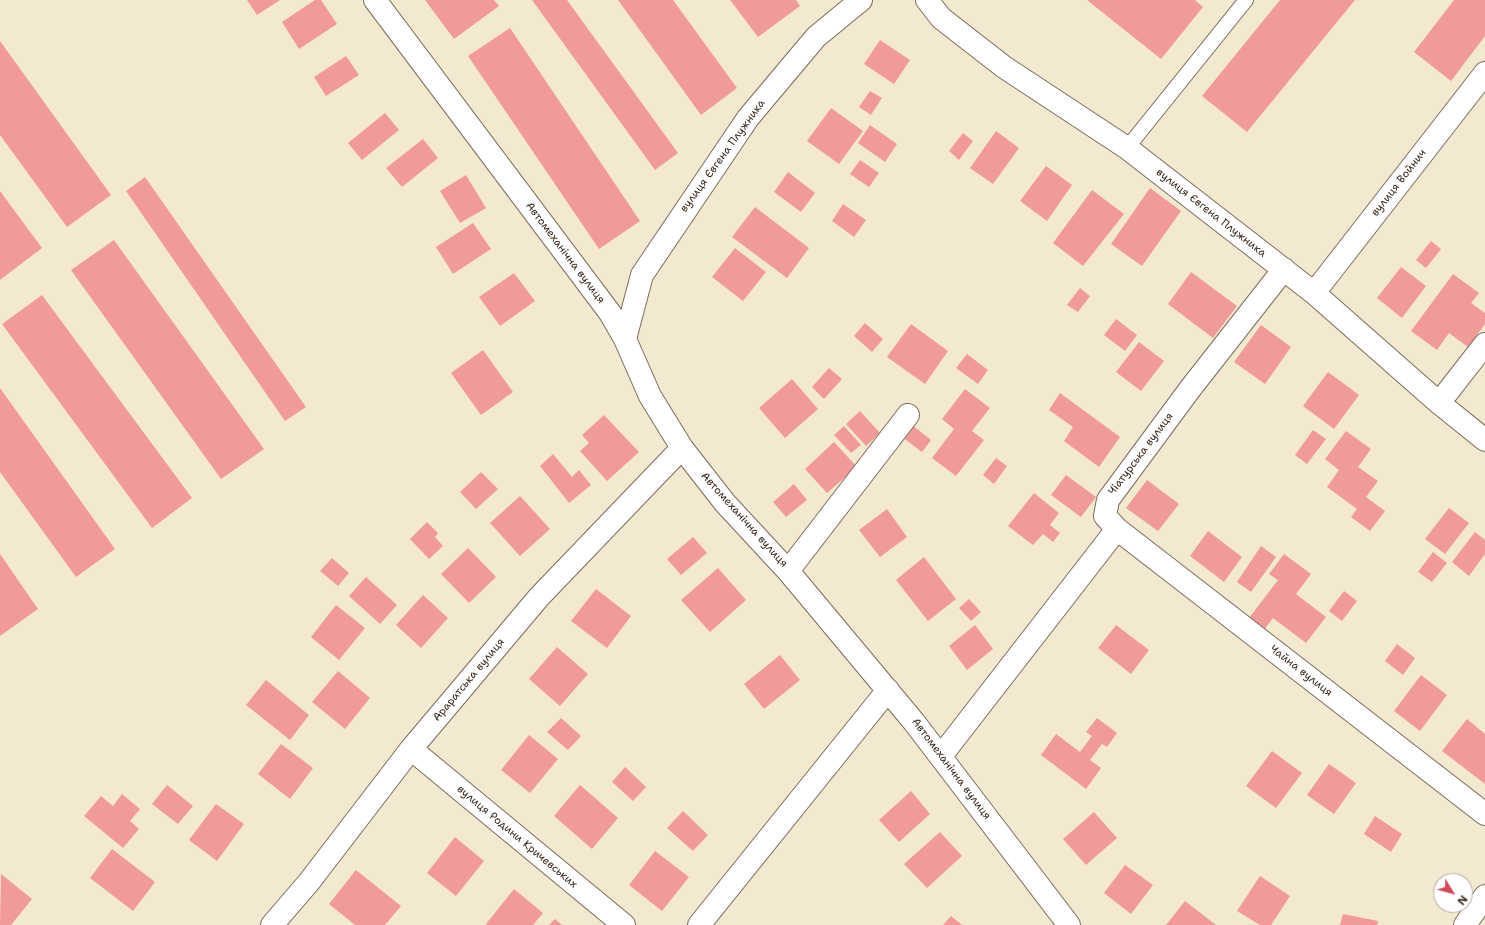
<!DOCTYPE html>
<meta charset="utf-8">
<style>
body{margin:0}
#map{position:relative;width:1485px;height:925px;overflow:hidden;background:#f3e8d0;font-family:"Shantell Sans",sans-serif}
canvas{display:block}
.north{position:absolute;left:1433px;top:873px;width:40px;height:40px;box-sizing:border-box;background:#fff;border:1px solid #b1aaa5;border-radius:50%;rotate:127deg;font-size:11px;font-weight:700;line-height:16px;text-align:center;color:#3b2a1e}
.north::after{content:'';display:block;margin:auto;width:14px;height:18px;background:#d1495b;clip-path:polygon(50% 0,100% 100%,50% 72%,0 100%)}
</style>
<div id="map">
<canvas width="1485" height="925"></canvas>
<div class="north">N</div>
</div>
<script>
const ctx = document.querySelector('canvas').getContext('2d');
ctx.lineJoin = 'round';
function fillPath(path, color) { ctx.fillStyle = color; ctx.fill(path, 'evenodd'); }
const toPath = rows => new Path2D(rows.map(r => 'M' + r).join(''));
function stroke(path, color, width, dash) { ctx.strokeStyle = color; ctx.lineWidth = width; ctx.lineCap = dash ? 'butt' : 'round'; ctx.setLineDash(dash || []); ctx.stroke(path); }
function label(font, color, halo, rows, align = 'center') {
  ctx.font = font + ' "Shantell Sans",sans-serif'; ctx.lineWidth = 3.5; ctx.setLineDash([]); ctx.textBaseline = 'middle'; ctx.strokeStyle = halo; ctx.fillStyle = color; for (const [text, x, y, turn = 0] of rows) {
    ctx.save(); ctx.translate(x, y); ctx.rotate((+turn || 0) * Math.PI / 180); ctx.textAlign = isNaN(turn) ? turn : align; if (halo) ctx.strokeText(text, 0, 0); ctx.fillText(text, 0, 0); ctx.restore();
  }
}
const building = toPath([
 [247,0,280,0,257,15],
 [315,0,321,0,337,24,299,49,282,22],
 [425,0,494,0,499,6,454,39],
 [532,0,567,0,678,153,655,170],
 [618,0,673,0,737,88,701,115],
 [730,0,796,0,800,6,758,37],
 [1087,0,1195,0,1203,7,1161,59],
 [1280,0,1355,0,1247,132,1202,96],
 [1454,0,1485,0,1485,36,1451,81,1414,52],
 [510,28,640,221,599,249,468,56],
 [880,40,910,60,894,84,864,64],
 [0,41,111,195,67,227,0,135],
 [346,56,359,75,326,96,314,77],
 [870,91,882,98,871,115,859,107],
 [831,108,863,131,839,164,807,141],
 [385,113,399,130,362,160,348,143],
 [870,125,897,144,885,162,858,143],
 [996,131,1019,148,993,184,970,168],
 [963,133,973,141,959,160,949,151],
 [423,139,438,158,402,187,386,168],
 [860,160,879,173,869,187,850,174],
 [1046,166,1072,185,1047,221,1020,201],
 [788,172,815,193,801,212,774,192],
 [466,175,486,208,460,223,440,191],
 [145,177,306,407,285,421,126,191],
 [1150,188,1181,211,1142,266,1111,244],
 [1092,190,1124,214,1083,266,1053,243],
 [0,191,42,248,0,280],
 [843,204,866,220,854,237,832,221],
 [755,207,809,248,787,278,732,237],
 [473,223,491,249,453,274,436,247],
 [114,240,264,449,221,479,71,270],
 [1431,241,1441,249,1426,268,1416,260],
 [735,248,766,272,743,301,712,277],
 [1401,267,1426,286,1402,318,1377,298],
 [1191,272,1237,306,1213,338,1168,304],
 [514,273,535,301,500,326,479,297],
 [1453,274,1479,293,1471,303,1485,313,1485,324,1468,347,1449,333,1437,350,1411,331],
 [1080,288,1090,296,1078,312,1067,305],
 [42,295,192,498,152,528,2,324],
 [1116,319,1137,335,1125,351,1104,335],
 [865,323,883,339,872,352,854,336],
 [911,324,948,351,925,384,887,357],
 [1261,325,1291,347,1265,384,1234,362],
 [1139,342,1164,361,1141,391,1116,372],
 [483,350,513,392,481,415,451,373],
 [967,354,988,370,978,384,956,368],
 [829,368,842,379,824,399,812,387],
 [1328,372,1359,395,1334,429,1303,406],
 [792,379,818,409,785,438,759,408],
 [0,388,115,549,76,577,0,472],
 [965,389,990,408,972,431,984,440,956,476,932,458,954,429,942,419],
 [1060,393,1120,437,1099,467,1064,441,1073,427,1049,410],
 [860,411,880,433,866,446,846,424],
 [604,415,639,452,607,481,580,451,589,443,582,435],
 [911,424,931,440,922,452,902,437],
 [844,426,861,445,851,453,834,435],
 [1313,430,1326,439,1307,464,1295,455],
 [1346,431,1371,449,1358,467,1378,481,1366,497,1385,511,1370,531,1351,517,1357,509,1327,487,1339,470,1325,459],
 [834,442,857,467,827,493,805,469],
 [553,454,572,477,579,470,591,485,569,503,540,466],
 [996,458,1007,466,994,484,983,475],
 [481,472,498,489,476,509,460,492],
 [1066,475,1096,497,1081,517,1051,495],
 [1147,480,1179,504,1158,531,1126,508],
 [794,484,807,500,786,517,773,502],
 [1034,493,1059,513,1050,525,1060,533,1053,542,1043,534,1033,545,1008,526],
 [520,496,550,529,520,556,490,523],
 [1449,508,1469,523,1445,554,1425,539],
 [887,509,907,537,880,557,859,530],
 [427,522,438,533,435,537,443,546,429,559,410,539],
 [1208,531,1242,557,1224,582,1190,556],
 [1475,532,1485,540,1485,554,1469,576,1452,562],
 [693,537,707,553,681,575,667,559],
 [1261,546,1276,557,1251,592,1237,582],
 [468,548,496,577,469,603,441,574],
 [1433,552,1447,563,1432,582,1418,572],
 [0,554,38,609,0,636],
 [1284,554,1311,574,1296,594,1326,617,1306,643,1273,618,1264,630,1249,618,1278,580,1269,574],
 [924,557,956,599,928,621,896,580],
 [332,558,349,573,338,586,320,571],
 [718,568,746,600,710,632,681,600],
 [366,577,397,605,380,624,349,596],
 [596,589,631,616,607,648,571,621],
 [1344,591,1357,601,1342,621,1329,611],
 [423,595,448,618,421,648,396,625],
 [969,599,981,612,971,621,959,608],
 [336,605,365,628,339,660,311,637],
 [975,625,993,649,967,670,949,646],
 [1116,625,1149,650,1131,674,1098,648],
 [1397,644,1415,658,1403,675,1385,661],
 [557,647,588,674,560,706,529,679],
 [780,655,800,680,764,709,744,684],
 [338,671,370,698,345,729,312,702],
 [1421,675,1447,695,1420,731,1394,711],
 [266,680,309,715,290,740,246,705],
 [561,718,581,736,568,750,547,732],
 [1097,718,1117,733,1107,747,1102,744,1090,760,1101,768,1086,789,1041,755,1056,734,1080,752,1092,736,1086,732],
 [1467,719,1485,734,1485,784,1442,751],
 [529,735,558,759,530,793,501,770],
 [281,744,313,768,290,799,258,774],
 [1272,751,1302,773,1276,808,1246,786],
 [1329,764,1356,783,1334,814,1307,795],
 [625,767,646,787,633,801,612,782],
 [167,785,193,806,178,824,152,804],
 [580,785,618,818,592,849,554,816],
 [911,791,930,814,899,842,879,820],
 [122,794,140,809,130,821,139,829,123,848,84,816,101,796,113,806],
 [216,804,244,824,217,861,189,840],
 [683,811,708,835,693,851,667,828],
 [1094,812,1117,838,1086,865,1063,839],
 [1375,816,1402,834,1391,852,1364,834],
 [940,832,962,856,927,888,904,864],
 [455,837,484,861,456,896,427,873],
 [112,849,155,882,133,911,90,878],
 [655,851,689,877,662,911,629,885],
 [1125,865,1153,885,1131,914,1104,893],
 [356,870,401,906,385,925,355,925,329,904],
 [1,874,32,899,11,925,0,925],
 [1260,876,1290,896,1271,925,1260,925,1237,911],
 [514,889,543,913,533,925,487,925,486,924],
 [1185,901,1216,925,1166,925],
 [1343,914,1378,921,1377,925,1340,925],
 [951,916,962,925,943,925],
 [555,919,562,925,549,925]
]);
const lane = toPath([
 [1127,148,1246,0]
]);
const street = toPath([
 [375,0,610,313,625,339,650,396,682,448,725,503,788,571,914,722,1069,925],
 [927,0,941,18,1004,67,1127,148,1314,293,1439,403,1485,440],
 [1314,293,1485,73],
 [625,339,642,275,748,118,816,37,861,0],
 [1439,403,1485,344],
 [1117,529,1485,814],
 [788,571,908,415],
 [411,749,624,925],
 [941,756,1117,529,1105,516,1108,500,1190,389,1284,269],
 [272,925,309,882,411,749,539,597,682,448],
 [699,925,888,690],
 [1465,925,1485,896]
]);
const streetNames = [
 ["вулиця Євгена Плужника",723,156,-54],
 ["вулиця Войнич",1399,183,-52],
 ["вулиця Євгена Плужника",1211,213,38],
 ["Автомеханічна вулиця",565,253,53],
 ["Чіатурська вулиця",1141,454,-53],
 ["Автомеханічна вулиця",744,520,48],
 ["Чайна вулиця",1301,671,38],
 ["Араратська вулиця",469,680,-50],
 ["Автомеханічна вулиця",951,769,53],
 ["вулиця Родини Кричевських",517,837,40]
];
fillPath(building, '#f09b9a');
stroke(lane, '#7b6c5c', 16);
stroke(street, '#7b6c5c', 24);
stroke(lane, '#fff', 14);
stroke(street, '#fff', 22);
label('11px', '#3b2a1e', '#fff', streetNames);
</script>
